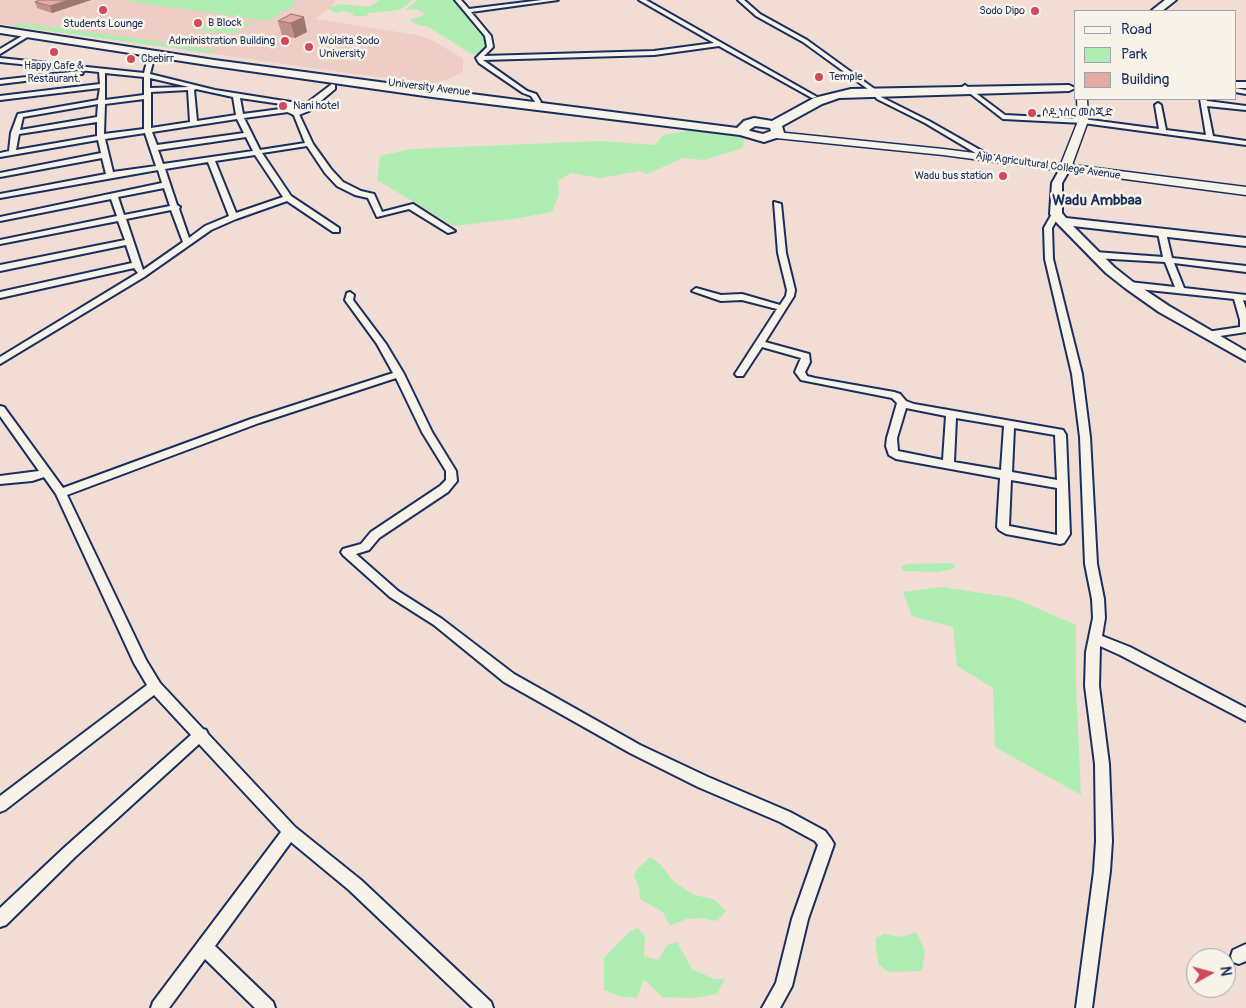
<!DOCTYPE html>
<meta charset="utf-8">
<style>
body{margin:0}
#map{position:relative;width:1246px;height:1008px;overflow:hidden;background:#f1ddd3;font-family:Pangolin,sans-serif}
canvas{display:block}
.legend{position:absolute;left:1074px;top:10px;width:162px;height:90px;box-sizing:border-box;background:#f7f3e8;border:1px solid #9fa5b1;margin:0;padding:6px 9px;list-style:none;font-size:15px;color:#1b2f5e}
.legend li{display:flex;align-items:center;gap:10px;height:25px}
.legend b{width:25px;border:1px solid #9fa5b1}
.north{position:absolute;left:1186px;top:948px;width:50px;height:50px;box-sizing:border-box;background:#f7f3e8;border:1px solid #9fa5b1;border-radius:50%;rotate:83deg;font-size:14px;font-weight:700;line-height:20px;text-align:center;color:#1b2f5e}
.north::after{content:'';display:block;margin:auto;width:18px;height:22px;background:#d1495b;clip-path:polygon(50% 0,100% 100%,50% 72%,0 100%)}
</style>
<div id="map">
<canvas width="1246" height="1008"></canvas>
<ul class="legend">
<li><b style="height:6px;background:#f7f3e8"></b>Road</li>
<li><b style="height:14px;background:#b0edb3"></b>Park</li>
<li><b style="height:14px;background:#e3a9a3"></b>Building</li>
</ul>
<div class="north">N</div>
</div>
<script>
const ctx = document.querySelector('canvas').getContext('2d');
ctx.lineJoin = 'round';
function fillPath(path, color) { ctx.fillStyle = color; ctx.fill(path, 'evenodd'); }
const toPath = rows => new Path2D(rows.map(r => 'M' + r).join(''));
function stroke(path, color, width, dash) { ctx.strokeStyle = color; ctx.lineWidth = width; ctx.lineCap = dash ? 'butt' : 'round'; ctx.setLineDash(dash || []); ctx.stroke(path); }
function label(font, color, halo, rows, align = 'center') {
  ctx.font = font + ' Pangolin,"Noto Sans Ethiopic",sans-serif'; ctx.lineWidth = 5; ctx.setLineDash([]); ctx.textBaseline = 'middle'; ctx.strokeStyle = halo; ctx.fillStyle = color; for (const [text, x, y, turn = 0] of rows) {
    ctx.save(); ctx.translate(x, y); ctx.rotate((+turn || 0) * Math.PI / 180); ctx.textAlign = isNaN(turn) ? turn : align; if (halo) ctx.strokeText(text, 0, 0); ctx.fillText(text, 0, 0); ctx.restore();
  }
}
const built = toPath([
 [0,0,336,0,330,8,315,19,417,35,434,41,463,59,463,72,434,85,0,24]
]);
const green = toPath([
 [129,0,293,0,296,2,294,5,268,21,127,1],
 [380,0,412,0,406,6,398,10,369,13,366,16,352,16,354,14,343,11,337,13,327,8,341,4,369,7],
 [417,0,457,0,474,27,482,35,488,45,486,49,481,54,472,54,427,26,420,26,409,20,425,15,417,9,405,10],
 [217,18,252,23,231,34,196,29],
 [20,23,112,35,216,50,211,53,13,26],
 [703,128,728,131,744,137,743,148,704,160,683,158,647,174,640,171,600,178,571,173,558,181,559,194,552,212,513,219,454,226,377,180,380,156,411,149,600,141,655,145,663,135],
 [952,563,955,565,953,569,936,572,903,571,901,566,908,564],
 [942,587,1014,598,1076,625,1076,685,1081,795,995,747,993,688,957,666,953,627,912,616,903,592],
 [650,857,660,864,673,881,692,894,715,900,726,911,717,921,702,918,686,919,670,926,663,912,640,899,639,887,634,876,638,868],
 [638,928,645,937,644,956,658,960,667,945,677,942,692,969,714,979,725,979,717,994,694,998,662,997,644,979,637,998,618,996,604,990,604,958,629,932],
 [916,932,925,951,922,971,889,972,879,965,876,951,876,938,884,934,902,937]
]);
const street = toPath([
 [455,0,461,0,469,9,542,0,558,0,471,12,491,36,493,47,484,56,654,51,714,43,639,0,646,0,817,97,812,98,719,46,654,55,483,60,527,91,536,94,541,102,537,106,533,106,532,105,535,102,531,96,523,93,479,63,476,58,487,47,485,36,455,0],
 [738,0,744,0,760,14,807,40,876,90,881,97,929,121,996,159,989,161,925,123,877,99,872,92,803,42,756,16,738,0],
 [27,33,32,34,0,54,0,49,27,33],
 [152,52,155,54,150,74,215,90,297,103,298,104,295,106,240,98,243,114,288,108,291,110,288,112,244,118,260,150,305,143,293,113,298,112,313,144,331,169,343,182,361,191,374,194,382,212,413,204,455,231,448,233,409,209,377,217,368,198,355,195,337,186,325,173,307,146,262,153,291,196,339,228,339,232,333,232,287,201,236,219,211,230,144,277,0,364,0,357,138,273,134,268,0,298,0,292,132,263,126,245,0,271,0,265,125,240,118,221,0,244,0,240,117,216,111,199,0,221,0,217,162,183,158,170,0,198,0,194,106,174,102,158,0,177,0,173,101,153,98,140,0,157,0,153,9,151,11,133,18,114,98,100,100,88,0,100,0,96,100,84,99,72,0,62,0,58,144,73,149,54,152,52],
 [105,73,144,77,144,95,105,100,105,73],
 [150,78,189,87,150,88,150,78],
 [196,89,233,97,236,115,197,121,194,90,196,89],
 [188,90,190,122,151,128,151,92,188,90],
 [144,99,144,129,104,134,105,104,144,99],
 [98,104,97,117,20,130,23,117,98,104],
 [237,119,244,133,157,145,152,132,237,119],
 [97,122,97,136,16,150,19,134,97,122],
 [145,133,156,166,113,172,105,139,145,133],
 [246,137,253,151,163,164,158,150,246,137],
 [255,155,283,197,236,213,215,161,255,155],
 [208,162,229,216,205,226,189,238,179,209,180,207,177,205,165,169,208,162],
 [164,188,170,206,124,215,118,197,164,188],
 [171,210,183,242,143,270,126,219,171,210],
 [80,71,83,73,82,74,0,84,0,80,80,71],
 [965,85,1005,115,1083,119,1159,129,1155,105,1158,103,1161,105,1166,130,1206,135,1200,99,1206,99,1207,101,1246,106,1246,110,1207,106,1213,136,1246,141,1246,145,1083,123,1003,119,963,88,962,87,965,85],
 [1235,88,1246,90,1246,94,1235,92,1235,88],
 [774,202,781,204,786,253,795,290,794,296,765,342,809,354,810,362,805,372,807,376,815,378,894,392,900,394,906,401,914,404,1063,430,1066,435,1070,534,1064,543,1060,544,1006,534,999,530,997,527,1000,478,896,459,889,455,886,446,887,438,897,403,892,398,801,380,795,372,801,358,762,347,743,376,737,376,735,374,777,309,742,300,721,301,692,291,696,288,721,295,742,294,780,305,786,296,787,290,778,253,774,202],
 [906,408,946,416,943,460,898,451,897,438,906,408],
 [956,418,1004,426,1001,470,954,462,956,418],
 [1014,428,1055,435,1057,480,1012,472,1014,428],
 [1011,480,1057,488,1057,535,1009,526,1011,480],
 [1053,212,1060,214,1052,228,1053,259,1082,374,1090,437,1097,564,1104,599,1105,618,1102,636,1130,647,1246,708,1246,721,1120,655,1100,646,1099,686,1109,764,1112,841,1110,871,1092,1008,1076,1008,1094,871,1096,841,1095,764,1085,686,1086,652,1093,618,1092,599,1085,564,1080,437,1072,374,1045,259,1044,228,1053,212],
 [1159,231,1166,233,1172,258,1246,266,1246,272,1174,263,1184,288,1246,295,1246,301,1243,300,1246,309,1246,332,1207,338,1202,335,1207,332,1240,327,1240,320,1234,299,1129,288,1125,285,1129,282,1175,287,1165,262,1095,258,1091,255,1095,252,1163,257,1158,233,1159,231],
 [350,292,354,295,353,300,386,344,404,374,432,432,456,471,457,481,448,492,379,538,369,550,356,554,398,591,442,619,514,674,640,745,708,777,790,812,825,831,831,839,834,844,808,919,792,986,780,1008,762,1008,776,983,792,919,818,845,815,841,780,822,698,787,630,753,504,682,434,625,390,597,343,555,341,552,343,549,361,544,371,532,440,486,446,480,446,471,422,432,396,378,259,423,67,495,146,660,160,683,203,729,206,730,208,734,295,827,361,880,491,1002,493,1008,473,1008,349,890,291,842,215,946,273,1002,275,1008,255,1008,205,959,169,1008,151,1008,153,1002,281,832,199,744,75,857,6,925,0,927,0,908,65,847,191,735,154,695,5,810,0,812,0,796,147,685,134,663,56,494,44,477,32,481,0,484,0,476,39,471,0,416,0,406,4,407,63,488,251,419,393,373,377,344,345,300,347,293,350,292],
 [1246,944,1246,961,1239,964,1233,962,1231,956,1233,950,1246,944]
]);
const secondary = toPath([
 [332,84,335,85,335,89,309,111,296,116,283,110,292,102,307,103,332,84],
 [1065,166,1070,169,1062,183,1062,213,1066,218,1246,238,1246,246,1073,226,1114,267,1133,282,1169,306,1246,351,1246,361,1159,312,1125,288,1106,273,1057,223,1050,214,1052,183,1061,167,1065,166]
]);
const primary = toPath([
 [1077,99,1087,99,1088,121,1072,165,1246,187,1246,195,943,155,776,138,771,135,776,132,943,149,1061,164,1078,121,1077,99]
]);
const highway = toPath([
 [1165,0,1176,0,1162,11,1151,11,1165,0],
 [0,27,214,60,432,89,737,128,744,121,754,118,772,121,814,98,851,89,1069,85,1075,88,1069,91,839,98,822,104,782,126,784,133,782,136,764,142,740,135,432,97,214,66,0,33,0,27],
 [755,126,770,128,771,131,763,134,750,131,749,130,755,126],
 [1235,82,1246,82,1246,88,1235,88,1235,82]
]);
const wall = toPath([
 [39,0,91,0,52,13,37,8,35,2],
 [291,14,307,32,295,38,282,36,278,21]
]);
const shadedWall = toPath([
 [69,0,91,0,52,13,50,6],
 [304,17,307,32,295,38,291,23]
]);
const building = toPath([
 [39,0,69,0,50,6,35,2,39,0],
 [291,14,304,17,291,23,278,21,291,14]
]);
const markers = [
 [103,10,5,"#d1495b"],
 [1035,11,5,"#d1495b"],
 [198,23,5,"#d1495b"],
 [285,41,5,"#d1495b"],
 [309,47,5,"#d1495b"],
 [54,52,5,"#d1495b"],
 [131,59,5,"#d1495b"],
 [819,77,5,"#d1495b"],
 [283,106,5,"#d1495b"],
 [1032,113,5,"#d1495b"],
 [1003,176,5,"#d1495b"]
];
const farPoinames = [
 ["Sodo Dipo",1025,11,"right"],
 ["B Block",208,23],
 ["Students Lounge",103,24,"center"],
 ["Administration Building",275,41,"right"],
 ["Wolaita Sodo",319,41],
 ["University",319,54],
 ["Cbebirr",141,59],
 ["Happy Cafe &",54,66,"center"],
 ["Restaurant.",54,79,"center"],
 ["Temple",829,77],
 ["Nani hotel",293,106],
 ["ሶዶ ነስር መስጂድ",1042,113],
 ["Wadu bus station",993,176,"right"]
];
const farStreetnames = [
 ["University Avenue",429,88,7],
 ["Ajip Agricultural College Avenue",1048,166,8]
];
const farDistrictnames = [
 ["Wadu Ambbaa",1097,201]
];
fillPath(built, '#edcdc5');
fillPath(green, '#b0edb3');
stroke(street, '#1b2f5e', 4);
stroke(secondary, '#1b2f5e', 4);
stroke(primary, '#1b2f5e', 3);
stroke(highway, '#1b2f5e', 4);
fillPath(street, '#f7f3e8');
fillPath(secondary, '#f7f3e8');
fillPath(primary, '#f7f3e8');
fillPath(highway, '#f7f3e8');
fillPath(wall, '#c3918c');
fillPath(shadedWall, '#9f7672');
fillPath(building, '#e3a9a3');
stroke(building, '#9f7672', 1);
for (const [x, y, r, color] of markers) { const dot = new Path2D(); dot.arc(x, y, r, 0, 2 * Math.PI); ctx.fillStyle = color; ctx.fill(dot); stroke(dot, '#f7f3e8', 2); }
label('11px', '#1b2f5e', '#f7f3e8', farPoinames, 'left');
label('11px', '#1b2f5e', '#f7f3e8', farStreetnames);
label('bold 15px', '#1b2f5e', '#f7f3e8', farDistrictnames);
</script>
